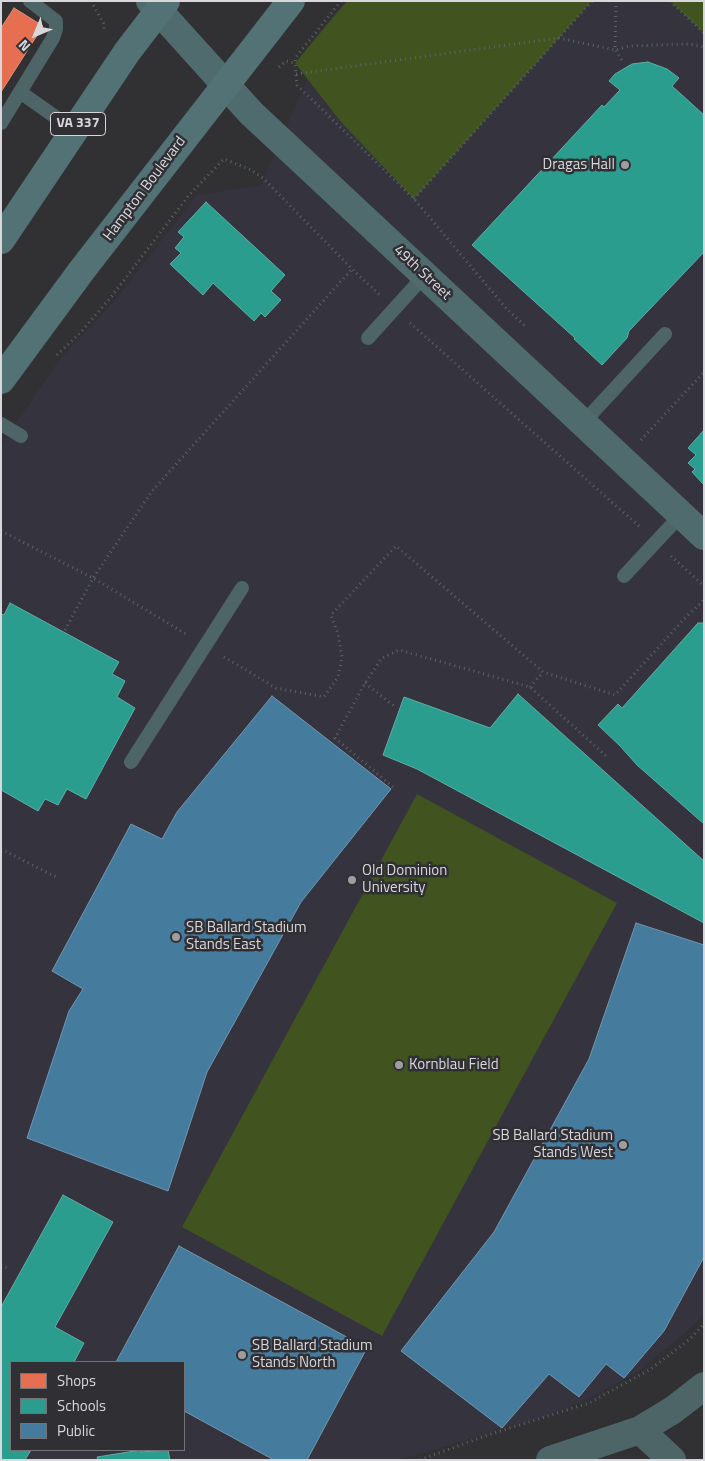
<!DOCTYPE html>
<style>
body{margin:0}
#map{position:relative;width:705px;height:1461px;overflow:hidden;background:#313033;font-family:"Titillium Web",sans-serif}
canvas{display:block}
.frame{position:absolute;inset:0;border:2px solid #d8d7db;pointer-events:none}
.legend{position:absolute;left:10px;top:1361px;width:175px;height:90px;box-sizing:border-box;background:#302f34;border:1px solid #737277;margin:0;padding:6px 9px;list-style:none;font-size:15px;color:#d8d7db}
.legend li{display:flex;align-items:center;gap:10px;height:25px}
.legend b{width:25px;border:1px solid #737277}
.north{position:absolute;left:10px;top:10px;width:50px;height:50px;-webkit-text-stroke:4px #302f34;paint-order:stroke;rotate:225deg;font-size:14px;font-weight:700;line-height:20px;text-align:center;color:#d8d7db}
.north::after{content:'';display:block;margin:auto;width:18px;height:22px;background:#d8d7db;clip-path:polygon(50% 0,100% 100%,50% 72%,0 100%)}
</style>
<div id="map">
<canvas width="705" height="1461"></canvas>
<div class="frame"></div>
<ul class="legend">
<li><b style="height:14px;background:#e76f51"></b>Shops</li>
<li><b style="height:14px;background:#2a9d8f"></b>Schools</li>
<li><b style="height:14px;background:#457b9d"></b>Public</li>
</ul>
<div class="north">N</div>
</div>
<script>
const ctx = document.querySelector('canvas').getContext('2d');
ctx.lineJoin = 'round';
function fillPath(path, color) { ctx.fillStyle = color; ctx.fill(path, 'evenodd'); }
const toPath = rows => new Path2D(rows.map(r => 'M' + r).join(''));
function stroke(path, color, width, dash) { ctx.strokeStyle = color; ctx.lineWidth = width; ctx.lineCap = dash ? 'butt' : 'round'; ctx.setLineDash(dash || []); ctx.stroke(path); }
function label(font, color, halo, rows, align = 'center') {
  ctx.font = font + ' "Titillium Web",sans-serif'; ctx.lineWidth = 5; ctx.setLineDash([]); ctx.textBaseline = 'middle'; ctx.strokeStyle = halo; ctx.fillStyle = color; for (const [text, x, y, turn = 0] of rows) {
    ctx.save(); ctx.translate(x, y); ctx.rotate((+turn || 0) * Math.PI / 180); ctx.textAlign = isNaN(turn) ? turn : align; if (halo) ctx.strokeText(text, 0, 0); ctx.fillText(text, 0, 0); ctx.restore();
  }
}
const built = toPath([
 [345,1,704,1,704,1314,688,1330,638,1372,586,1400,552,1414,400,1460,1,1460,1,445,59,360,115,300,197,195,261,185,306,82,314,38],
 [11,1362,184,1362,184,1450,11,1450]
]);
const green = toPath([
 [347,1,592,1,414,199,341,122,295,63],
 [670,1,704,1,704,33],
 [417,794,617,903,382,1336,182,1227]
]);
const shops = toPath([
 [14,8,43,26,1,92,1,28,14,8]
]);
const schools = toPath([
 [648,62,667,69,679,78,672,86,704,115,704,252,629,331,627,338,602,365,574,339,575,338,472,245,602,105,604,107,620,90,609,81,615,74,632,64,648,62],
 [206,202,285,275,271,291,281,300,265,317,261,313,254,321,213,283,203,295,170,264,181,253,175,248,184,237,178,232,206,202],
 [704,430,704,485,692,472,695,469,688,463,696,455,688,448,704,430],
 [10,603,119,662,112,674,125,681,117,697,135,708,86,799,67,789,58,805,45,799,38,811,1,790,1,614,4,615,10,603],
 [698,623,704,623,704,824,637,765,620,746,598,725,618,704,622,708,698,623],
 [518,694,704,861,704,923,417,769,383,755,404,697,490,728,518,694],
 [63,1195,113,1222,55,1327,84,1343,74,1362,11,1362,11,1450,31,1450,25,1460,1,1460,1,1307,63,1195],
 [141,1450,141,1452,168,1450,170,1460,98,1460,97,1457,141,1450]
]);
const public = toPath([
 [272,696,391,789,301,902,207,1072,168,1191,27,1138,69,1011,83,989,52,971,131,824,162,839,177,812,272,696],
 [636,923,704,945,704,1257,664,1331,624,1378,606,1364,579,1397,549,1374,502,1428,401,1351,494,1232,589,1059,636,923],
 [179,1246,367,1348,307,1460,274,1460,184,1411,184,1362,116,1362,179,1246]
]);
const path = toPath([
 [91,1,104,24,104,31],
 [341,1,296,57,295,63,297,85,414,199,505,307,525,326],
 [616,1,615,50,622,60],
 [670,1,704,33],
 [279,67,286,61,295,63],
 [296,74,559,38,615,50,629,46,689,44,704,47],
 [414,199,592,1],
 [410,323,641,528],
 [57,355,81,332,111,297,189,195,224,159,251,170,263,178,352,269,380,295],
 [641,440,704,372],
 [1,531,93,578,186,634],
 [671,556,704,586],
 [65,630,93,578,152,491,352,269],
 [224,657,276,688,324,697,338,677,342,657,338,634,331,615,396,546,543,672,615,695,686,617,704,600],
 [365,683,394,706],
 [530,687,543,672],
 [393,787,335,738,365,683,382,658,399,650,530,687,606,756],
 [1,849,58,878],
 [1,1265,9,1269],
 [420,1460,485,1436,589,1403,651,1369,691,1338,704,1324]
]);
const lane = toPath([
 [20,92,74,130],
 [1,123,53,38,56,29,56,21,30,1],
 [368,338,425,275],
 [583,423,665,334],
 [1,424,21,436],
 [624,576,681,515],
 [131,762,242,588]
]);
const street = toPath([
 [640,1430,672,1460],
 [550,1460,640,1430,673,1410,704,1386]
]);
const secondary = toPath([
 [150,1,251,113,704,536]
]);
const primary = toPath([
 [1,240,127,52,166,1],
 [1,380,82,270,291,1]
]);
const markers = [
 [625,165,5,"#9e9da0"],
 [352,880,5,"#9e9da0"],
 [176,937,5,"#9e9da0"],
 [399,1065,5,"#9e9da0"],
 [623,1145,5,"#9e9da0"],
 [242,1355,5,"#9e9da0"]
];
const shields = [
 [78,124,55]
];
const shieldNames = [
 ["VA 337",78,124]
];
const poiNames = [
 ["Dragas Hall",615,165,"right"],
 ["Old Dominion",362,871],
 ["University",362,888],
 ["SB Ballard Stadium",186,928],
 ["Stands East",186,945],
 ["Kornblau Field",409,1065],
 ["SB Ballard Stadium",613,1136,"right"],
 ["Stands West",613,1153,"right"],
 ["SB Ballard Stadium",252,1346],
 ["Stands North",252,1363]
];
const streetNames = [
 ["Hampton Boulevard",145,189,-53],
 ["49th Street",422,273,43]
];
fillPath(built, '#35333d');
fillPath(green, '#41531f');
fillPath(shops, '#e76f51');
stroke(shops, '#e28e7a', 1);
fillPath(schools, '#2a9d8f');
stroke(schools, '#5eaea6', 1);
fillPath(public, '#457b9d');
stroke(public, '#7197b0', 1);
stroke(path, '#586668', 3, [1, 4]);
stroke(lane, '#4e6567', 14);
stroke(street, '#4e6567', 28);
stroke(secondary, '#506b6d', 28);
stroke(primary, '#537275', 28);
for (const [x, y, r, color] of markers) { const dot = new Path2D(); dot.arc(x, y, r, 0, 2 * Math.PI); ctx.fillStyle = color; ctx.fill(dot); stroke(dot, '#302f34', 2); }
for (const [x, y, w] of shields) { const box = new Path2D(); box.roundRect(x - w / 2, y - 11.5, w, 23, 4); ctx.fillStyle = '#302f34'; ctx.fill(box); stroke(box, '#d8d7db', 1); }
label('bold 14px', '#d8d7db', null, shieldNames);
label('15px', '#d8d7db', '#302f34', poiNames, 'left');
label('15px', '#d8d7db', '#302f34', streetNames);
</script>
